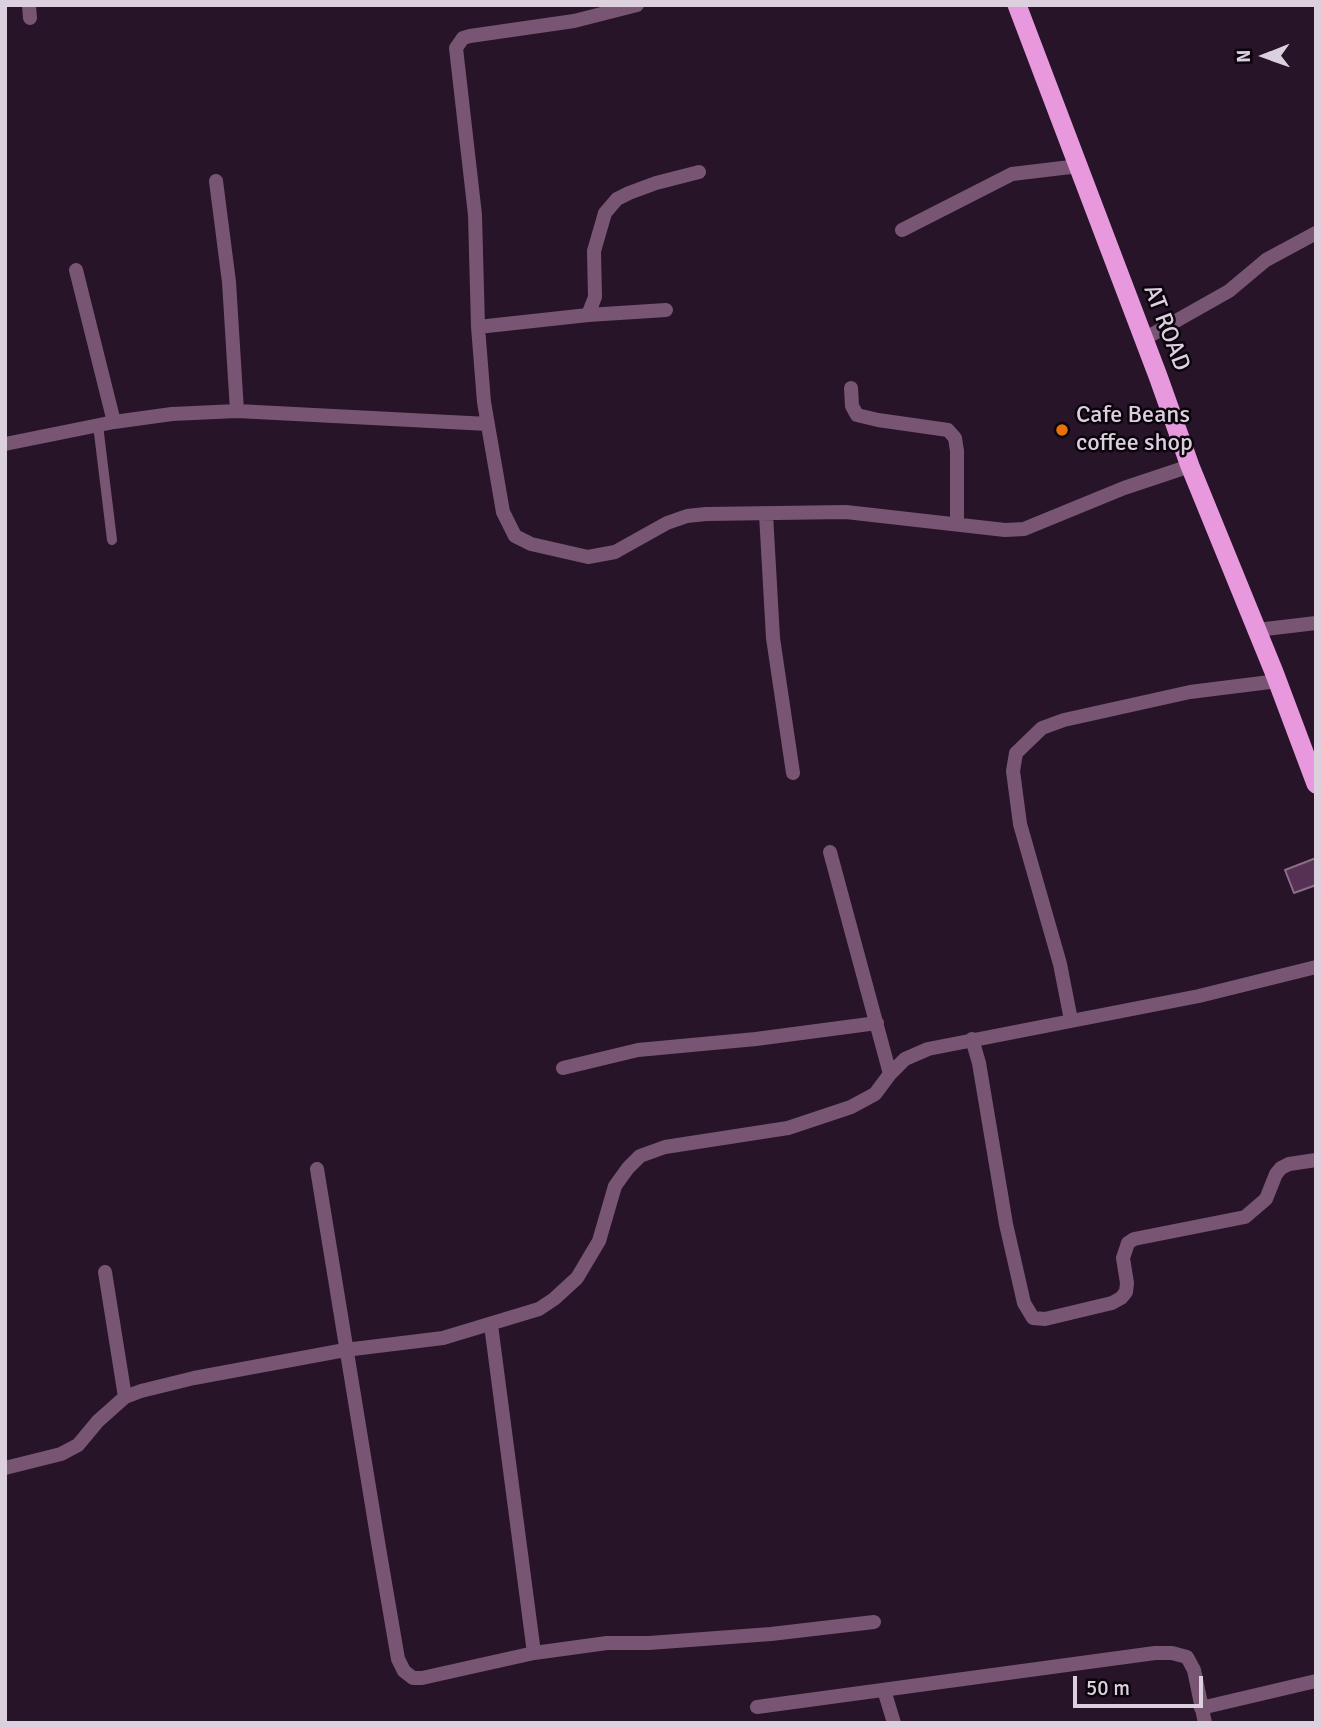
<!DOCTYPE html>
<style>
body{margin:0}
#map{position:relative;width:1321px;height:1728px;overflow:hidden;background:#271428;font-family:Signika,sans-serif}
canvas{display:block}
.frame{position:absolute;inset:0;border:7px solid #ddd0de;pointer-events:none}
.north{position:absolute;left:1230px;top:21px;width:70px;height:70px;-webkit-text-stroke:5px #0b040c;paint-order:stroke;rotate:269deg;font-size:19px;font-weight:700;line-height:28px;text-align:center;color:#ddd0de}
.north::after{content:'';display:block;margin:auto;width:24px;height:32px;background:#ddd0de;clip-path:polygon(50% 0,100% 100%,50% 72%,0 100%)}
.scale{position:absolute;left:1073px;top:1676px;width:130px;height:32px;box-sizing:border-box;border:4px solid #ddd0de;border-top:0;padding-left:9px;font-size:21px;line-height:24px;white-space:nowrap;color:#ddd0de;-webkit-text-stroke:5px #0b040c;paint-order:stroke}
</style>
<div id="map">
<canvas width="1321" height="1728"></canvas>
<div class="frame"></div>
<div class="north">N</div>
<div class="scale">50 m</div>
</div>
<script>
const ctx = document.querySelector('canvas').getContext('2d');
ctx.lineJoin = 'round';
function fillPath(path, color) { ctx.fillStyle = color; ctx.fill(path, 'evenodd'); }
const toPath = rows => new Path2D(rows.map(r => 'M' + r).join(''));
function stroke(path, color, width, dash) { ctx.strokeStyle = color; ctx.lineWidth = width; ctx.lineCap = dash ? 'butt' : 'round'; ctx.setLineDash(dash || []); ctx.stroke(path); }
function label(font, color, halo, rows, align = 'center') {
  ctx.font = font + ' Signika,sans-serif'; ctx.lineWidth = 5; ctx.setLineDash([]); ctx.textBaseline = 'middle'; ctx.strokeStyle = halo; ctx.fillStyle = color; for (const [text, x, y, turn = 0] of rows) {
    ctx.save(); ctx.translate(x, y); ctx.rotate((+turn || 0) * Math.PI / 180); ctx.textAlign = isNaN(turn) ? turn : align; if (halo) ctx.strokeText(text, 0, 0); ctx.fillText(text, 0, 0); ctx.restore();
  }
}
const building = toPath([
 [1316,858,1316,885,1294,893,1285,870,1316,858]
]);
const service = toPath([
 [98,425,112,540]
]);
const minor = toPath([
 [29,5,30,18],
 [637,5,574,21,470,36,463,38,456,48,475,215,478,327,484,402,503,512,515,536,531,544,588,557,615,552,667,523,687,516,706,514,846,512,1005,530,1024,529,1124,488,1190,466],
 [216,181,229,282,237,411],
 [902,230,1012,174,1079,166],
 [76,270,114,422],
 [588,315,666,310],
 [478,327,588,315,595,297,594,251,605,213,617,199,629,193,656,183,699,172],
 [1144,339,1229,291,1266,260,1316,233],
 [851,388,852,406,857,415,878,420,948,430,955,438,957,451,957,524],
 [5,444,114,422,172,414,237,411,488,424],
 [766,514,773,638,793,773],
 [1257,630,1316,623],
 [830,852,890,1074],
 [1071,1020,1060,964,1020,824,1013,771,1016,753,1042,728,1064,720,1190,692,1278,681],
 [972,1039,979,1063,1006,1224,1024,1303,1033,1318,1045,1319,1112,1303,1121,1298,1126,1292,1127,1283,1123,1258,1128,1243,1134,1239,1245,1217,1266,1199,1276,1174,1281,1168,1289,1164,1316,1160],
 [563,1068,638,1050,756,1039,877,1023],
 [317,1169,379,1548,398,1659,404,1671,413,1678,422,1678,534,1653,607,1643,649,1643,771,1634,874,1622],
 [105,1272,125,1397],
 [491,1325,534,1653],
 [5,1468,61,1454,78,1445,98,1421,125,1397,141,1391,194,1378,345,1350,443,1338,539,1309,554,1299,577,1278,599,1241,615,1186,628,1168,640,1156,665,1147,788,1128,851,1107,875,1094,890,1074,905,1059,928,1049,1199,996,1316,967],
 [884,1690,894,1723],
 [757,1707,1155,1653,1172,1653,1187,1657,1194,1670,1205,1723],
 [1201,1708,1316,1681]
]);
const trunk = toPath([
 [1017,5,1158,376,1190,466,1274,672,1316,784]
]);
const markers = [
 [1062,430,7,"#e8710a"]
];
const streetNames = [
 ["AT ROAD",1166,328,69]
];
const poiNames = [
 ["Cafe Beans",1076,416],
 ["coffee shop",1076,444]
];
fillPath(building, '#573056');
stroke(building, '#886f87', 2);
stroke(service, '#785573', 10);
stroke(minor, '#785573', 14);
stroke(trunk, '#e899de', 19);
for (const [x, y, r, color] of markers) { const dot = new Path2D(); dot.arc(x, y, r, 0, 2 * Math.PI); ctx.fillStyle = color; ctx.fill(dot); stroke(dot, '#0b040c', 2.5); }
label('24px', '#ddd0de', '#0b040c', streetNames);
label('24px', '#ddd0de', '#0b040c', poiNames, 'left');
</script>
